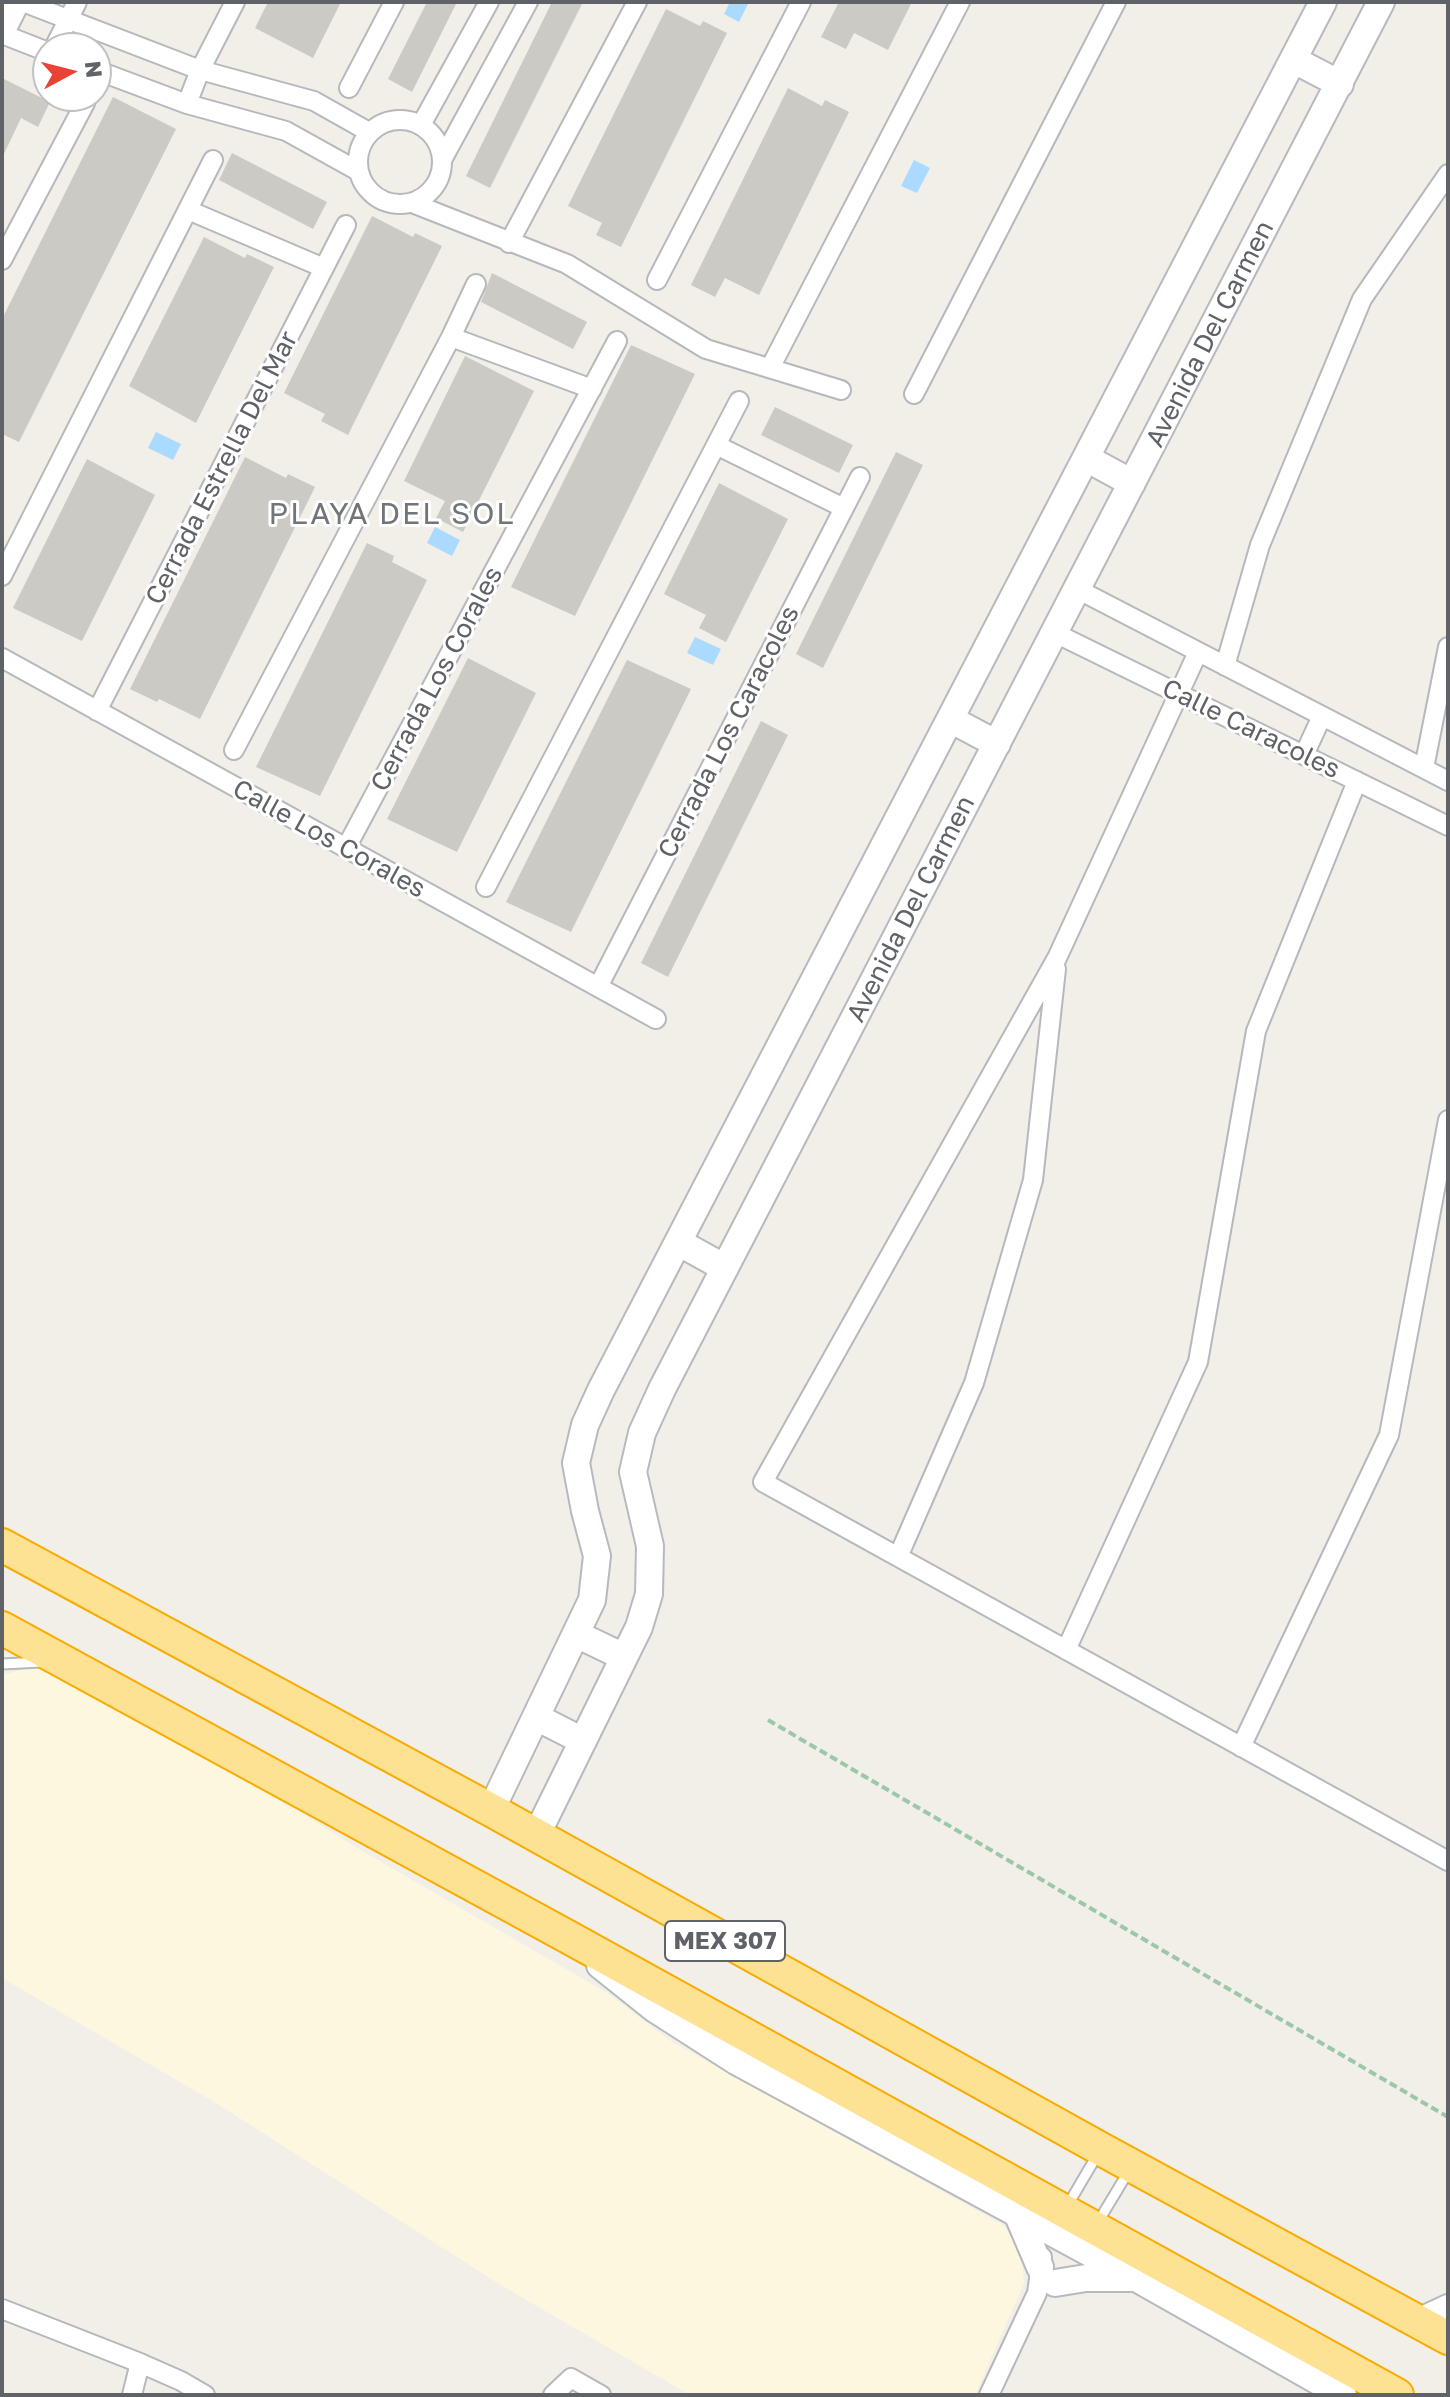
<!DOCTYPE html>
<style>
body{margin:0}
#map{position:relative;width:1450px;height:2397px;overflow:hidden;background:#f1efe8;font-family:"Golos Text",sans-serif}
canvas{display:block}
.frame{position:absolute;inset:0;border:4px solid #5f6368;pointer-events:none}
.north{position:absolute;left:32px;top:32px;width:80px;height:80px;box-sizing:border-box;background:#fff;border:2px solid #bfc1c3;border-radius:50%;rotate:83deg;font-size:22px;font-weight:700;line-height:32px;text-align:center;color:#5f6368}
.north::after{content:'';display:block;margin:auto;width:28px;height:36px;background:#ea4335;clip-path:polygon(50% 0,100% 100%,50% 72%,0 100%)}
</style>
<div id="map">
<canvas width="1450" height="2397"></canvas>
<div class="frame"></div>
<div class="north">N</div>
</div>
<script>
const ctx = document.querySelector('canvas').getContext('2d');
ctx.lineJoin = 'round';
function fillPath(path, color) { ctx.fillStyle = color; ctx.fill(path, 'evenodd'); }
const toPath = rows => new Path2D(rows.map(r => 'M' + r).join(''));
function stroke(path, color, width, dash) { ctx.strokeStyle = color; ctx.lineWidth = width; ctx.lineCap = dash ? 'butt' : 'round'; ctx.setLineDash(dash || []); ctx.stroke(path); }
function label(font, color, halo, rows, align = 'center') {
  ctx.font = font + ' "Golos Text",sans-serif'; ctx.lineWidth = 6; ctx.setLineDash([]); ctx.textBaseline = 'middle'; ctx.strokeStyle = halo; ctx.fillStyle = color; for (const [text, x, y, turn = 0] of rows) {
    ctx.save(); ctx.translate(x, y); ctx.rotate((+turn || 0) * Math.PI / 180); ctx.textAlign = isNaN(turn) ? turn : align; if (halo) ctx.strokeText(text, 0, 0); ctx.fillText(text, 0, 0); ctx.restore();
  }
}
const commercial = toPath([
 [59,1660,357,1848,609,1994,672,2042,1003,2225,1021,2249,1024,2283,975,2395,690,2395,504,2287,216,2103,2,1978,2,1675]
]);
const water = toPath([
 [730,2,749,2,739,22,724,14],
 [914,160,930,168,917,193,901,186],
 [156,432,181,444,173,460,148,448],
 [435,527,460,540,452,556,427,543],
 [695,637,721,649,713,665,687,653]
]);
const building = toPath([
 [268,2,341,2,313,58,255,28],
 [427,2,457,2,412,92,388,79],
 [552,2,583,2,490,188,466,176],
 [839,2,912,2,888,50,854,33,846,49,821,37],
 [666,9,700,26,703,21,727,33,621,247,596,235,602,223,568,206],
 [2,78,50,102,38,127,21,118,2,158],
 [788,88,822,106,825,100,849,112,759,295,725,278,715,297,691,285],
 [113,97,176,129,19,442,2,434,2,319],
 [232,153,327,202,313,229,219,180],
 [372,216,413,237,415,233,442,246,348,435,321,421,325,414,284,393],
 [204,237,245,258,247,254,274,267,196,423,129,386],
 [492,273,587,322,573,349,481,302],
 [631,345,695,374,575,616,511,587],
 [465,356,534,391,463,532,436,518,445,501,404,481],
 [775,407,853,445,839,473,761,435],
 [896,452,923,465,823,668,796,654],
 [245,457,286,478,288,474,315,487,200,719,159,699,157,702,130,689],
 [87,459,155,495,82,641,13,608],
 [719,483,788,519,726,642,699,628,706,615,664,594],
 [367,543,394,556,392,562,427,580,320,796,256,767],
 [468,658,536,693,457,852,387,819],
 [627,660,691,689,571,932,506,902],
 [761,721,788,735,668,977,641,963]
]);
const path = toPath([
 [768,1720,1448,2117]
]);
const lane = toPath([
 [2,1664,42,1662],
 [1066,2208,1099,2152],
 [1098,2222,1130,2169]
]);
const street = toPath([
 [23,2,200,70,314,101,369,132],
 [2,34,48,52],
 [54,48,77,2],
 [96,70,187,104,286,131,358,171],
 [349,88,394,2],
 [187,104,200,70,235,2],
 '358 162a42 42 0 1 1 84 0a42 42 0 1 1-84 0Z',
 [421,125,489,2],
 [442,160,528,2],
 [412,203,567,264,706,349,841,390],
 [188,210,324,268],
 [509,243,637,2],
 [2,260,85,103],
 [657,280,801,2],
 [451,337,592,389],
 [770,368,960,2],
 [914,394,1116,2],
 [716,445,844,508],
 [2,576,213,160],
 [1077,589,1448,781],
 [1055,633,1448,826],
 [1198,652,1057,958,763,1482,1448,1861],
 [2,658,656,1019],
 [1225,666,1260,545,1362,299,1448,174],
 [97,711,346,225],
 [234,750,451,337,476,284],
 [1304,755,1322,716],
 [1424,768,1448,647],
 [346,848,617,341],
 [486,887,739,401],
 [598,987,860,477],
 [898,1557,974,1383,1033,1180,1056,969],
 [1066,1650,1198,1362,1256,1031,1357,781],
 [1241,1747,1389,1435,1448,1120],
 [2,2309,140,2363,181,2381,205,2395],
 [132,2395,140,2363],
 [553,2395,571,2378,601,2395],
 [989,2395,1037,2293,1042,2257]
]);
const secondary = toPath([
 [2,30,16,2],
 [1294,60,1340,84],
 [1086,458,1132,483],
 [950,719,997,744],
 [678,1242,725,1268],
 [576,1634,624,1657],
 [536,1717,583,1741],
 [491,1810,592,1600,597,1556,585,1511,576,1463,585,1425,601,1390,1323,2],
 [536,1836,639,1627,649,1594,650,1546,633,1472,642,1433,662,1389,1381,2],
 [600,1965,655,2009,736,2061,1138,2279,1343,2395],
 [1017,2213,1040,2267],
 [1055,2283,1086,2278,1130,2278],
 [1418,2322,1448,2308]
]);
const highway = toPath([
 [2,1545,491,1810,1101,2149,1448,2338],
 [2,1628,570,1938,1397,2395]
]);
const shields = [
 [725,1941,120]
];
const shieldNames = [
 ["MEX 307",725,1941]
];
const streetNames = [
 ["Avenida Del Carmen",1210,334,-63],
 ["Cerrada Estrella Del Mar",222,468,-63],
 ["Cerrada Los Corales",437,679,-62],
 ["Calle Caracoles",1251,729,26],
 ["Cerrada Los Caracoles",729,732,-63],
 ["Calle Los Corales",329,839,29],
 ["Avenida Del Carmen",911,909,-63]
];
const quarterNames = [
 ["PLAYA DEL SOL",392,514]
];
fillPath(commercial, '#fef7e0');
fillPath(water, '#aadaff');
fillPath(building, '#cccac5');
stroke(lane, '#b5b8bc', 13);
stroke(street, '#b5b8bc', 22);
stroke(secondary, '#b6babf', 30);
stroke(highway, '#f9ab00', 36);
stroke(path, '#9cc7a9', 4, [8, 4]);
stroke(lane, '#fff', 9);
stroke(street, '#fff', 18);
stroke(secondary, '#fff', 26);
stroke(highway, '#fde293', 32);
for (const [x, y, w] of shields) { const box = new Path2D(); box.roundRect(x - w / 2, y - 20, w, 40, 6); ctx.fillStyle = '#fff'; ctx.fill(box); stroke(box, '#5f6368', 2); }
label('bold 24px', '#5f6368', null, shieldNames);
label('26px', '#5f6368', '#fff', streetNames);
ctx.letterSpacing = '2px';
label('30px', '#70757a', '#fff', quarterNames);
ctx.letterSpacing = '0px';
</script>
